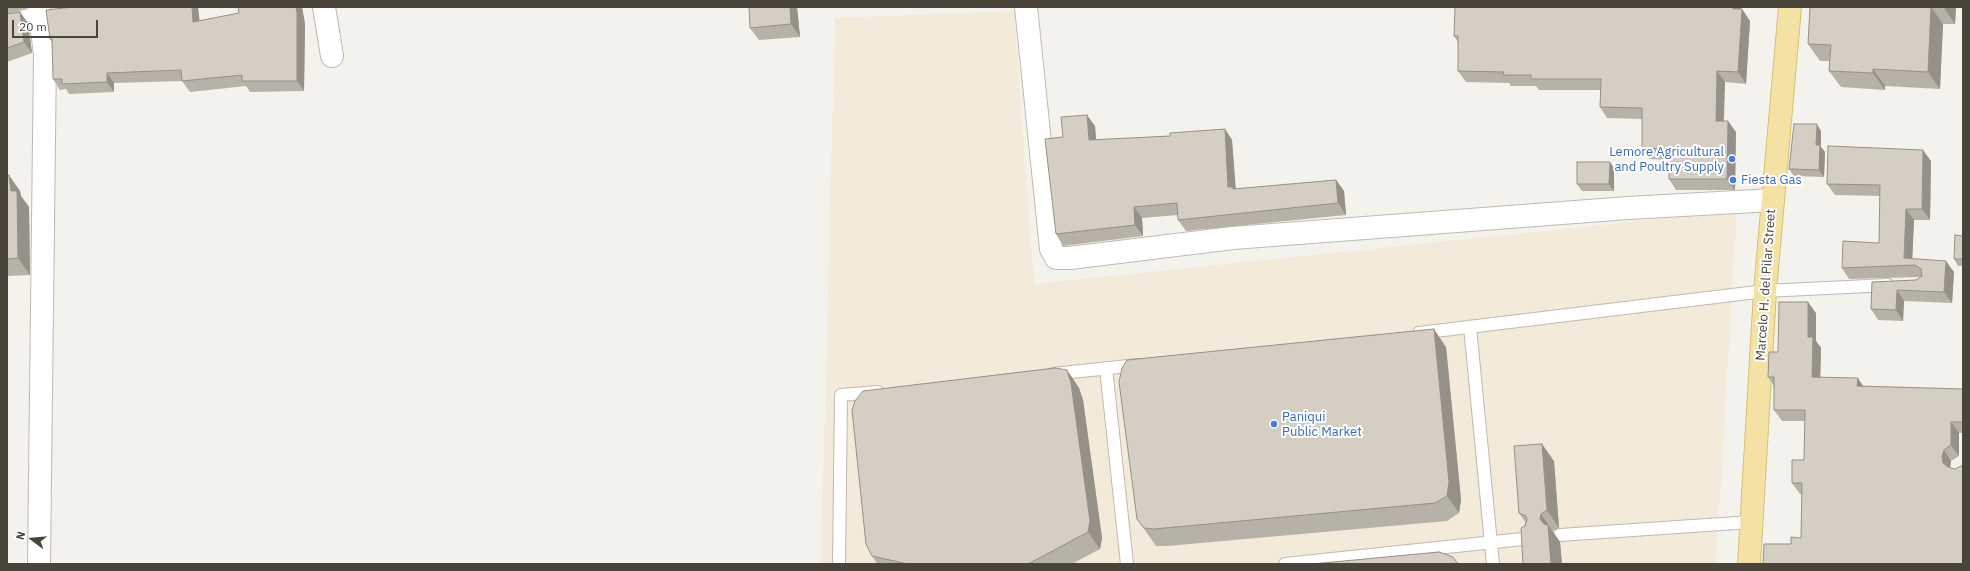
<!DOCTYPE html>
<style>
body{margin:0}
#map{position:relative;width:1970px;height:571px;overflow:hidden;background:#f4f2ec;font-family:"IBM Plex Sans",sans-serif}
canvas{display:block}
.frame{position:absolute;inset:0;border:8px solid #48443a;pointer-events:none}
.north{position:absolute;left:12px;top:519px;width:40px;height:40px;-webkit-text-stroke:3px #fff;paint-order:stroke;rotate:286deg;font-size:11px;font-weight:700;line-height:16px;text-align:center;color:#48443a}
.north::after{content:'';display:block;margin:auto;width:14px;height:18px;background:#48443a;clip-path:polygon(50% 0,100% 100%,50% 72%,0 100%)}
.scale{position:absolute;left:12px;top:20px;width:86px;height:18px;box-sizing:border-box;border:2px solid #48443a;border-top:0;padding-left:5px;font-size:12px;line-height:14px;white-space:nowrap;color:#48443a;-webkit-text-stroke:3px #fff;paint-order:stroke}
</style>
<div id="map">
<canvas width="1970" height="571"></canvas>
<div class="frame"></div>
<div class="north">N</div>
<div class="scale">20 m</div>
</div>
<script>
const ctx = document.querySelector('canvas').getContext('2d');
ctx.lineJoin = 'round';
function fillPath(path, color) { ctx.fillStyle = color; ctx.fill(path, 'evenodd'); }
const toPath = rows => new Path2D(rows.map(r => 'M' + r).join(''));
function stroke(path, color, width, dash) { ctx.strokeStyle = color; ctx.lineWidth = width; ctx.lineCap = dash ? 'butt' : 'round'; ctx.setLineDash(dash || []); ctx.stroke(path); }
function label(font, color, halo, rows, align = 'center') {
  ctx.font = font + ' "IBM Plex Sans",sans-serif'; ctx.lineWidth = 4; ctx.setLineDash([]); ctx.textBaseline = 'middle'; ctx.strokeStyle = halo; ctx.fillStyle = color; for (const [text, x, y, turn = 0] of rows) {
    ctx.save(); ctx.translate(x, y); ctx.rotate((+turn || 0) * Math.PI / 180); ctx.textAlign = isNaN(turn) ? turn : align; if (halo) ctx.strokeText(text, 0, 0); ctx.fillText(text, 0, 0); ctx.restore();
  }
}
const commercial = toPath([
 [1014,11,1034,284,1737,211,1716,564,821,564,835,18]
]);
const lane = toPath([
 [7,21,40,12],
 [1470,327,1493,564],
 [1419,333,1765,291,1888,285],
 [1106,368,1127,564],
 [1053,374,1138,365],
 [1560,535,1751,522],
 [839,564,841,395,878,392],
 [1285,564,1532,538]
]);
const street = toPath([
 [324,7,332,56],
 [1026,7,1051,249,1056,258,1070,258,1233,238,1628,208,1773,200],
 [39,564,45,54,39,7]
]);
const primary = toPath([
 [1749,564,1765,291,1790,7]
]);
const wall = toPath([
 [7,7,27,7,27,8,7,14],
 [73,7,198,7,199,21,239,13,238,7,302,7,305,24,304,91,250,92,246,86,190,92,182,81,114,83,114,92,69,94,66,89,60,90,53,79,52,42,50,39],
 [797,7,800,37,759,40,750,28],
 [1455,7,1741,7,1741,9,1742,9,1750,21,1746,84,1725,82,1724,121,1736,132,1735,190,1676,190,1669,179,1669,160,1650,159,1642,148,1642,119,1607,118,1600,107,1600,90,1539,90,1536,86,1511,86,1509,83,1466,82,1458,71,1458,42,1454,36],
 [1810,7,1956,7,1955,24,1943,24,1940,89,1885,86,1885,90,1841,87,1829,71,1830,61,1820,61,1808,44],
 [7,14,28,23,32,53,7,62],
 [1095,126,1096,140,1170,136,1225,129,1232,140,1235,189,1336,180,1344,191,1346,215,1186,231,1178,220,1178,215,1142,218,1143,236,1063,246,1056,234,1063,137],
 [1821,131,1821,147,1825,152,1824,177,1794,176,1789,169],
 [1931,161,1930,220,1914,220,1912,259,1954,272,1952,303,1904,301,1903,321,1878,320,1871,309,1872,282,1916,280,1921,277,1849,279,1842,268,1879,243,1880,196,1835,195,1827,184],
 [1614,168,1614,191,1582,191,1577,184],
 [7,175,20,191,21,196,29,207,30,275,7,276],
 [1963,236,1963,266,1958,266,1954,259],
 [1816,313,1816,341,1821,348,1820,377,1863,386,1963,389,1963,433,1959,433,1959,456,1951,461,1950,468,1791,544,1801,538,1802,494,1800,494,1792,483,1804,460,1805,421,1782,421,1774,410,1774,386,1768,377,1778,352],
 [1446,347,1461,500,1459,513,1447,521,1167,546,1156,546,1137,519],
 [1067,370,1079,388,1083,400,1102,538,1100,549,1072,564,877,564,872,556],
 [1554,461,1559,528,1553,531,1553,532,1560,542,1562,564,1523,564,1525,526,1526,523,1519,513]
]);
const shadedWall = toPath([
 [192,7,198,7,201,32,193,22],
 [296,7,302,7,305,24,304,91,297,81],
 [790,7,797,7,800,37,791,24],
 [1733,7,1741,7,1741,20,1733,9],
 [1931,7,1943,24,1940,89,1928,72],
 [1944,7,1956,7,1955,24,1944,8],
 [1742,9,1750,21,1746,84,1738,72],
 [20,12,28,23,32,53,24,42],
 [1873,69,1885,86,1885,90,1873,73],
 [1717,71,1725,82,1723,132,1716,121],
 [107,73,114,83,114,92,107,82],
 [1087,115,1095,126,1097,151,1089,140],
 [1728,121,1736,132,1735,190,1727,179],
 [1817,124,1821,131,1821,147,1825,152,1824,177,1819,170,1816,145],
 [1225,129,1232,140,1236,191,1228,187],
 [1923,150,1931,161,1930,220,1922,209],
 [1610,162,1614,168,1614,191,1609,184],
 [9,175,20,191,21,196,29,207,30,275,18,258],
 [1336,180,1344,191,1346,215,1338,203],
 [1134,207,1142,218,1143,236,1135,225],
 [1906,209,1914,220,1912,266,1904,258],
 [1946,261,1954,272,1952,303,1944,292],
 [1897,290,1904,301,1903,321,1896,310],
 [1808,302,1816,313,1816,341,1821,348,1820,389,1812,377,1808,337],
 [1434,329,1446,347,1461,500,1459,513,1447,496],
 [1067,370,1079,388,1083,400,1102,538,1100,549,1088,532],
 [1858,378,1865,389,1857,386],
 [1951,422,1959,433,1959,456,1951,445],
 [1542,444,1554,461,1559,528,1547,510],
 [1944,450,1951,461,1950,468,1951,474,1943,463,1942,456],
 [1541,514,1560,542,1562,564,1551,564,1540,519]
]);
const building = toPath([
 [73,7,192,7,193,22,239,13,238,7,296,7,297,13,297,81,242,81,242,75,182,81,181,70,107,73,107,82,62,84,62,79,53,79,52,39,50,39,46,10,73,7],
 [749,7,790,7,791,24,750,28,749,7],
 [1455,7,1733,7,1733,9,1742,9,1738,72,1717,71,1716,121,1728,121,1727,179,1669,179,1669,149,1642,148,1642,108,1600,107,1601,79,1531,79,1531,75,1503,75,1504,72,1458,71,1458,36,1454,36,1455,7],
 [1810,7,1931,7,1928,72,1873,69,1873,73,1829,71,1831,45,1808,44,1810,7],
 [20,12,24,42,7,48,7,14,20,12],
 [1087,115,1089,140,1170,136,1170,133,1225,129,1228,187,1233,187,1233,189,1336,180,1338,203,1178,220,1177,203,1134,207,1135,225,1056,234,1045,139,1063,137,1061,117,1087,115],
 [1794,124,1817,124,1816,145,1820,145,1819,170,1789,169,1794,124],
 [1828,146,1923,150,1922,209,1906,209,1904,258,1946,261,1944,292,1897,290,1896,310,1871,309,1872,282,1916,280,1922,276,1921,269,1915,265,1842,268,1843,241,1879,243,1880,185,1827,184,1828,146],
 [1577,162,1610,162,1609,184,1577,184,1577,162],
 [7,175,9,175,11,191,17,191,18,258,7,259,7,175],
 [1955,235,1963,236,1963,259,1954,259,1955,235],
 [1779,302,1808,302,1808,337,1813,337,1812,377,1858,378,1857,386,1963,389,1963,422,1951,422,1951,445,1944,450,1942,456,1943,463,1948,467,1955,469,1963,465,1963,564,1763,564,1764,544,1791,544,1791,537,1801,538,1802,483,1792,483,1792,460,1804,460,1805,410,1774,410,1774,377,1768,377,1769,352,1778,352,1779,302],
 [1434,329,1449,482,1447,496,1435,503,1154,529,1144,528,1137,519,1119,382,1122,368,1127,360,1434,329],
 [1055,368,1067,370,1071,383,1090,521,1088,532,1028,564,908,564,872,556,866,544,852,410,855,401,863,391,1055,368],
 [1542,444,1547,510,1541,514,1540,519,1544,524,1548,525,1551,564,1523,564,1521,528,1525,526,1527,520,1526,516,1519,513,1514,446,1542,444],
 [1439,552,1453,557,1458,564,1312,564,1439,552]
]);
const markers = [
 [1732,159,4,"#3f7fe0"],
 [1733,180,4,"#3f7fe0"],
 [1274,424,4,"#3f7fe0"]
];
const shopNames = [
 ["Lemore Agricultural",1724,152,"right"],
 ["and Poultry Supply",1724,167,"right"],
 ["Fiesta Gas",1741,180],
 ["Paniqui",1282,417],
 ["Public Market",1282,432]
];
const streetNames = [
 ["Marcelo H. del Pilar Street",1766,285,-86]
];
fillPath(commercial, '#f3eada');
stroke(lane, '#bfbaaf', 14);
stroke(street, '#bfbaaf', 24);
stroke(primary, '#d8c076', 24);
stroke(lane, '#fff', 12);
stroke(street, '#fff', 22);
stroke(primary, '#f4e2a5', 22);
fillPath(wall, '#b7b2a8');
fillPath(shadedWall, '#959188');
fillPath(building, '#d5cfc3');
stroke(building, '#959188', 1);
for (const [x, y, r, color] of markers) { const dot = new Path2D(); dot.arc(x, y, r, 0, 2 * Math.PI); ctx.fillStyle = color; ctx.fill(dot); stroke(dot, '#fff', 1.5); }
label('13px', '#366cbe', '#fff', shopNames, 'left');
label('13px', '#48443a', '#fff', streetNames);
</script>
